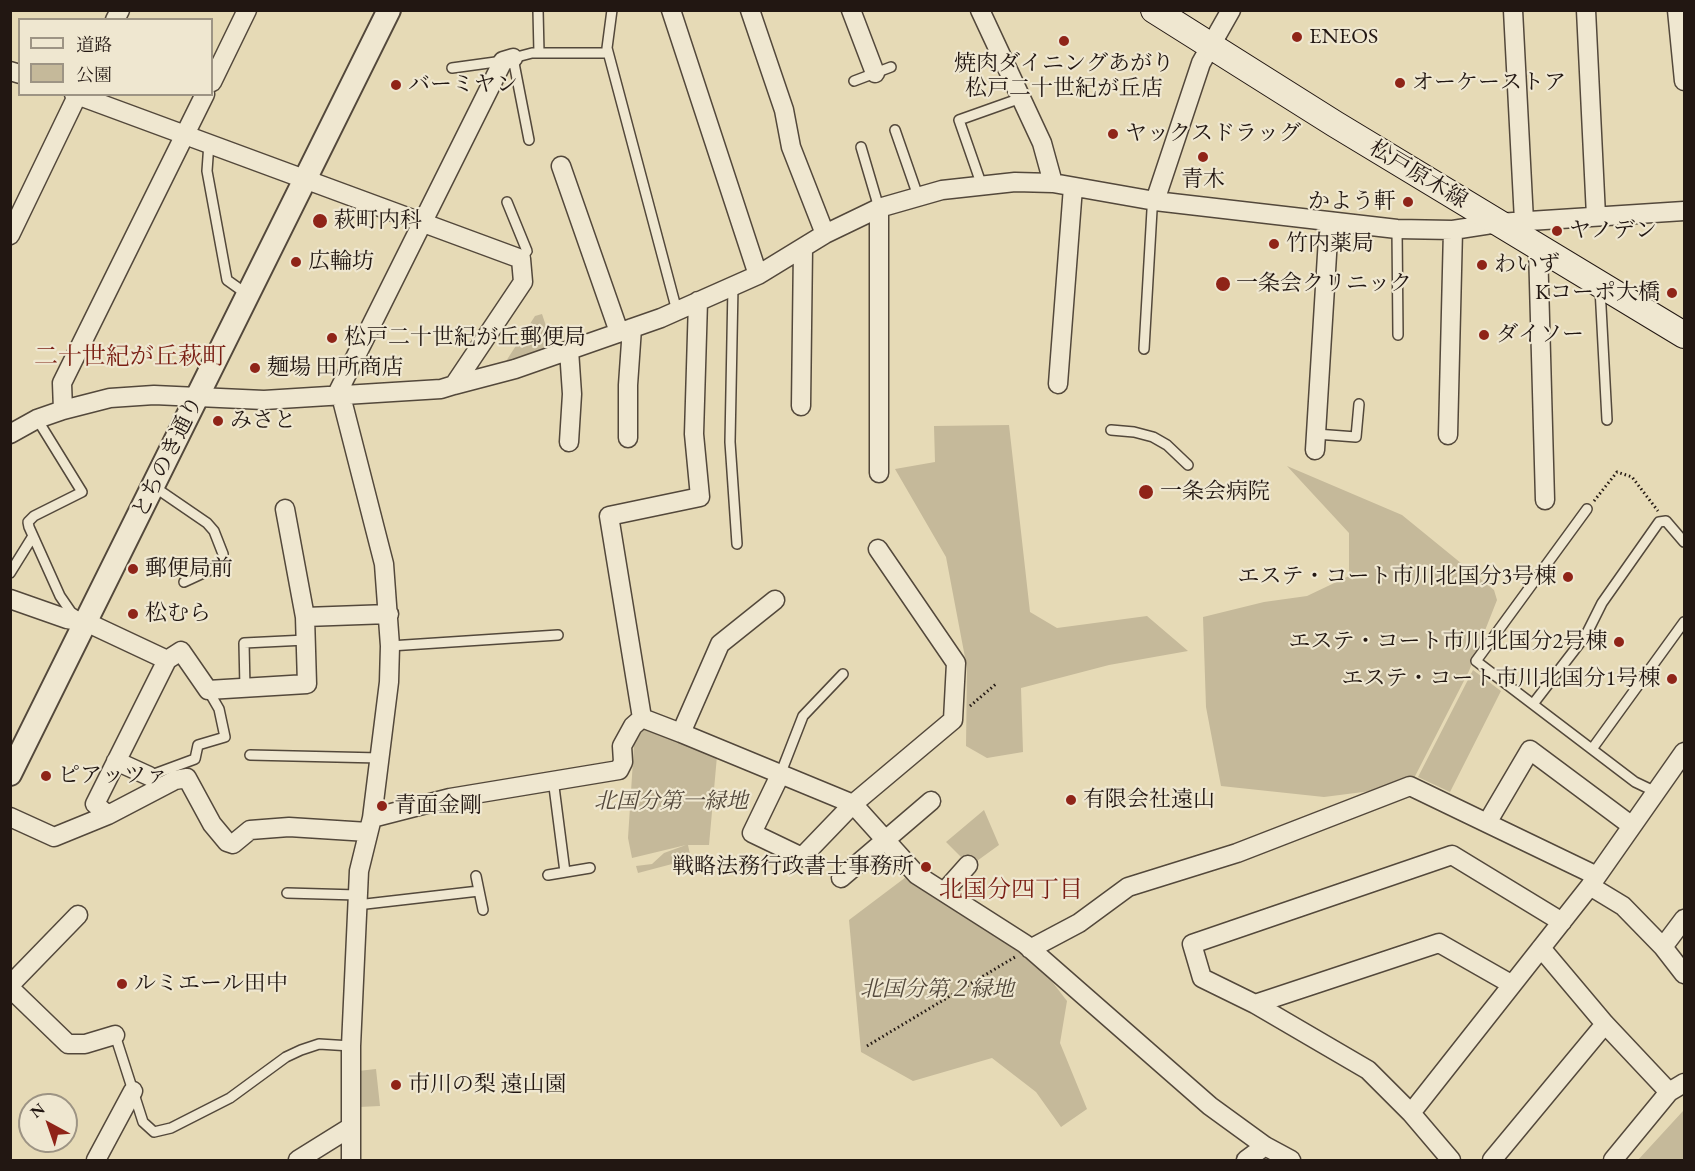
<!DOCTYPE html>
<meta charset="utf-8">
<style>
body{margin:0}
#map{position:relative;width:1695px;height:1171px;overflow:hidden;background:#e6dab6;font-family:"EB Garamond","Noto Serif JP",serif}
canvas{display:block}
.frame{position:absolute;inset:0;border:12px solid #221712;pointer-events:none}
.legend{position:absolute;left:18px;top:18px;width:195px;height:78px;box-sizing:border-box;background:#efe7d0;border:2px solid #9d9484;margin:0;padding:8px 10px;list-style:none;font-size:18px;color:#221712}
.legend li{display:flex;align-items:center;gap:12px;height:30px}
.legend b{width:30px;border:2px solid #9d9484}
.north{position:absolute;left:18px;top:1093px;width:60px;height:60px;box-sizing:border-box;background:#efe7d0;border:2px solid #9d9484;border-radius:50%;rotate:320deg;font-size:16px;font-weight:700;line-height:24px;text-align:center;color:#221712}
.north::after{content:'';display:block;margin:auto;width:21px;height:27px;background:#8f2418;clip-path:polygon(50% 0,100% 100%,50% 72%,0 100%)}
</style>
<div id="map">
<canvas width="1695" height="1171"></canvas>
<div class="frame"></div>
<ul class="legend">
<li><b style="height:8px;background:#efe7d0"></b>道路</li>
<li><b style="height:16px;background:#c5b99a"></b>公園</li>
</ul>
<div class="north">N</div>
</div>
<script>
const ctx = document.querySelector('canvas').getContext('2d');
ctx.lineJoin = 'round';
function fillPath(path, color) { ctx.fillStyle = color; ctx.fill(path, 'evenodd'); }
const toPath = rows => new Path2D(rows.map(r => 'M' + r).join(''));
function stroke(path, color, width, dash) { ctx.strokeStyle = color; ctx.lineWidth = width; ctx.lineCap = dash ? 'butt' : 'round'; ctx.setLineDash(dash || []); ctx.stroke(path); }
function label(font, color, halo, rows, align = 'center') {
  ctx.font = font + ' "EB Garamond","Noto Serif JP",serif'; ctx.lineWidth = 4.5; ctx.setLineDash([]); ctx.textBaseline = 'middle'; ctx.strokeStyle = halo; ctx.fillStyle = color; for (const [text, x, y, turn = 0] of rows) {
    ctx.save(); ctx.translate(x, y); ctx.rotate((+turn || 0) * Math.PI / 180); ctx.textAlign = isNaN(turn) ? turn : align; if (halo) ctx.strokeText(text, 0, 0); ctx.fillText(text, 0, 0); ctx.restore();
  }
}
const green = toPath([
 [542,314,554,350,501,369,535,316],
 [1009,425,1030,612,1057,628,1147,616,1188,651,1109,665,1021,688,1023,752,987,758,966,746,967,668,946,557,895,469,935,462,934,426],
 [1287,466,1402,515,1494,590,1497,600,1469,671,1410,786,1324,797,1221,786,1206,707,1203,617,1264,602,1307,596,1349,576,1349,533],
 [1473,670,1501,691,1450,792,1418,777],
 [644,728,717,756,709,845,688,845,691,859,638,873,636,866,652,864,664,853,686,845,632,858,628,838,634,745],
 [984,810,999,845,970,866,946,842],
 [910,874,1030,953,1067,1001,1060,1043,1087,1109,1061,1127,1036,1092,992,1058,913,1081,861,1052,849,920],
 [376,1069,380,1106,359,1107,358,1071],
 [1684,1110,1684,1160,1638,1160,1683,1111]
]);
const path = toPath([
 [1594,501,1617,472,1632,477,1658,511],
 [970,706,996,684],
 [867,1046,1015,957]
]);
const service = toPath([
 [538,10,539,53],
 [612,10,607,48,677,311],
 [452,68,503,61],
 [854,81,891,67],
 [895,130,918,196],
 [529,140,513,58,532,53,608,53],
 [209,143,207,171,227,280,248,295],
 [861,147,879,208],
 [982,186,959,120,1021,98],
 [507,202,527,251,521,259],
 [1397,229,1398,335],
 [733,286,730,442,737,544],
 [1600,288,1607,420],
 [1144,349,1152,210,1155,201],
 [37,419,82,492,34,516,28,522,29,527,60,596,71,612,80,618],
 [1111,430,1134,432,1153,437,1167,445,1188,465],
 [1316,434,1356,437,1359,404],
 [153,486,207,523,214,531,223,554,223,564,184,582],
 [1587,509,1476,661,1635,782,1656,792],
 [10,573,33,536],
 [390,646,558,635],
 [245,688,244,643,306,640],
 [1533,704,1586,635,1602,603,1659,522,1666,521,1684,542],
 [1592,749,1684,622],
 [250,755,380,758],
 [780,775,803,716,843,674],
 [149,776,195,759,198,745,225,737,219,709,208,690],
 [553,779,565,872],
 [548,875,590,868],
 [476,876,483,910],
 [287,893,357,895],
 [357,905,479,891],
 [115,1035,143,1122,154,1132,171,1128,230,1098,286,1057,301,1050,319,1044,351,1046]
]);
const minor = toPath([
 [671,10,758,275],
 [750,10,784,110,791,147,825,234],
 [851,10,875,73],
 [980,10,1042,143,1053,183],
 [1513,10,1524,221],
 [1586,10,1596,216],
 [1677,10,1684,81],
 [115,20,120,10],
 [10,71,20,74],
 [212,82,247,10],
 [74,94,521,259,523,282,454,385],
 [561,166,619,332],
 [1155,201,1201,63,1231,10],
 [879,208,879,473],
 [10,235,78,94],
 [1538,247,1545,500],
 [569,350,572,394,569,442],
 [1058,384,1073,187],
 [336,396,503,61,513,58],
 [341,396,384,564,390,646,389,682,372,818,359,871,351,1046,351,1160],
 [801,406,803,248],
 [63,410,62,383,205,94],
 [10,434,37,419,63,410,110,398,154,395,264,400,441,389,454,385,515,369,661,318,758,275,825,234,879,208,942,190,1015,182,1053,183,1155,201,1397,229,1453,230,1498,223,1684,211],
 [1448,435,1453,230],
 [628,438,628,385,632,328],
 [1315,450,1329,222],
 [285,509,305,617],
 [10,599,67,619,86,622,167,660,181,651,208,690,307,684,305,617,389,614],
 [642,718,609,516,700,497,694,434,698,301],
 [681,733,720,644,775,600],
 [116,761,149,776],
 [780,775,752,833,802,857,853,804,953,720,956,663,878,549],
 [108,815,95,804,167,660],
 [10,817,54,837,108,815,175,780,187,778,212,824,227,842,233,844,250,830,289,827,368,832],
 [372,818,450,798,619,770,623,762,622,746,633,726,642,718,681,733,853,804,917,875,1025,944,1210,1106,1265,1146,1291,1160],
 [1487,823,1530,750,1632,826],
 [841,878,931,801],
 [1590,886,1623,906,1663,947,1684,974],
 [944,892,968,865],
 [1663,947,1684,919],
 [1541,948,1605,1024,1669,1092],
 [1030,949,1079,923,1128,887,1237,853,1410,786,1597,876],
 [10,985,78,915],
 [10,988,68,1044,85,1044,115,1035],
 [1255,1004,1439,943,1511,984],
 [1411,1113,1590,886,1684,752],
 [96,1160,133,1091],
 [298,1160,351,1127],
 [1246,1160,1265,1146],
 [1451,1160,1411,1113,1368,1070,1255,1004,1202,978,1192,944,1452,855,1562,922],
 [1492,1160,1605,1024],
 [1613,1160,1669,1092,1684,1083]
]);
const tertiary = toPath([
 [10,774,389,10]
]);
const secondary = toPath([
 [1154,10,1335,124,1684,335]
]);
const markers = [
 [1297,37,6,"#8f2418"],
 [1064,41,6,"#8f2418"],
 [1400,83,6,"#8f2418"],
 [396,85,6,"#8f2418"],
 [1113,134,6,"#8f2418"],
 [1203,157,6,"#8f2418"],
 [1408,202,6,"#8f2418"],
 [320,221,8,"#8f2418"],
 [1557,231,6,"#8f2418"],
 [1274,244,6,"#8f2418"],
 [296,262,6,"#8f2418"],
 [1482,265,6,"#8f2418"],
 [1223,284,8,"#8f2418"],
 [1672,293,6,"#8f2418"],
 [1484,335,6,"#8f2418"],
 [332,338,6,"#8f2418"],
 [255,368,6,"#8f2418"],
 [218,421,6,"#8f2418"],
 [1146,492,8,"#8f2418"],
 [133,569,6,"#8f2418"],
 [1568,577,6,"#8f2418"],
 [133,614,6,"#8f2418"],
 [1619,642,6,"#8f2418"],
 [1672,679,6,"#8f2418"],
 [46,776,6,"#8f2418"],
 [1071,800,6,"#8f2418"],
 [382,806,6,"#8f2418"],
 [926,867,6,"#8f2418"],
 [122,984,6,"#8f2418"],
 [396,1085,6,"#8f2418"]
];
const poiNames = [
 ["ENEOS",1309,37],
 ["焼肉ダイニングあがり",1064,64,"center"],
 ["松戸二十世紀が丘店",1064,89,"center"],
 ["オーケーストア",1412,83],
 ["バーミヤン",408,85],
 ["ヤックスドラッグ",1125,134],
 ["青木",1203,180,"center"],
 ["かよう軒",1396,202,"right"],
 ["萩町内科",334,221],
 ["ヤノデン",1569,231],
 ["竹内薬局",1286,244],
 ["広輪坊",308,262],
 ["わいず",1494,265],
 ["一条会クリニック",1236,284],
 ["Kコーポ大橋",1660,293,"right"],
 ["ダイソー",1496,335],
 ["松戸二十世紀が丘郵便局",344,338],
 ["麺場 田所商店",267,368],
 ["みさと",230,421],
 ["一条会病院",1160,492],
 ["郵便局前",145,569],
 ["エステ・コート市川北国分3号棟",1556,577,"right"],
 ["松むら",145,614],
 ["エステ・コート市川北国分2号棟",1607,642,"right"],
 ["エステ・コート市川北国分1号棟",1660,679,"right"],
 ["ピアッツァ",58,776],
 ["有限会社遠山",1083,800],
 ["青面金剛",394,806],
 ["戦略法務行政書士事務所",914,867,"right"],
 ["ルミエール田中",134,984],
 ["市川の梨 遠山園",408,1085]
];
const streetNames = [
 ["松戸原木線",1418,175,31],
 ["とちのき通り",168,457,-64]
];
const parkNames = [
 ["北国分第一緑地",671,802],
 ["北国分第２緑地",937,990]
];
const neighbourhoodNames = [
 ["二十世紀が丘萩町",130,357],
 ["北国分四丁目",1011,890]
];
fillPath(green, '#c5b99a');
stroke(service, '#53483b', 12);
stroke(minor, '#53483b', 21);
stroke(tertiary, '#53483b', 26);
stroke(secondary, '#221712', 28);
stroke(path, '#221712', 3, [1.5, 3]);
stroke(service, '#efe7d0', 9);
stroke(minor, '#efe7d0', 18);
stroke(tertiary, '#efe7d0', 22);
stroke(secondary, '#efe7d0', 26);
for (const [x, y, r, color] of markers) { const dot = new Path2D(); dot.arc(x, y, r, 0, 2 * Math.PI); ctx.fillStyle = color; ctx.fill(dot); stroke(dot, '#efe7d0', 2); }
label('22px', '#221712', '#efe7d0', poiNames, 'left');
label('22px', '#221712', '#efe7d0', streetNames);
label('italic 22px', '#53483b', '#efe7d0', parkNames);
label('24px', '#7a1f14', '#efe7d0', neighbourhoodNames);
</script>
